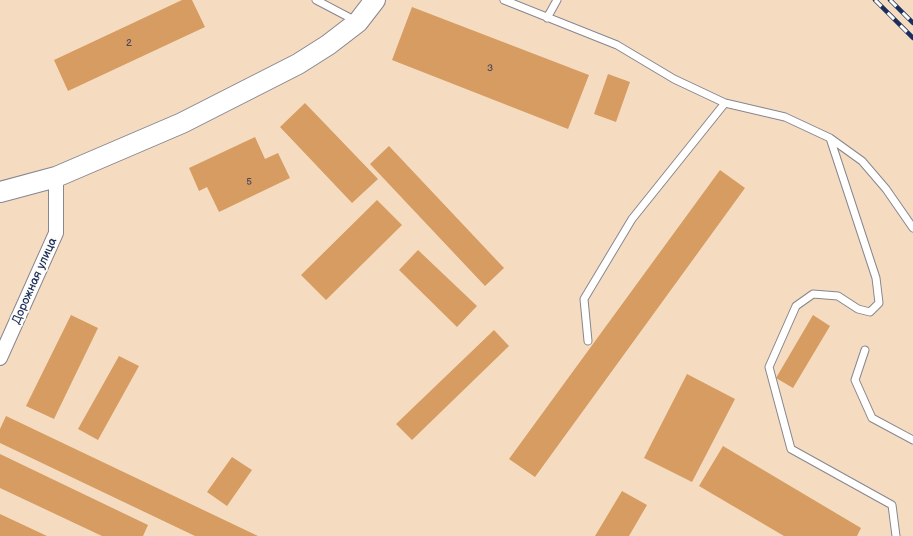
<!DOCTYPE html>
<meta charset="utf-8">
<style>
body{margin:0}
canvas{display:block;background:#f5dcc0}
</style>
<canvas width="913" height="536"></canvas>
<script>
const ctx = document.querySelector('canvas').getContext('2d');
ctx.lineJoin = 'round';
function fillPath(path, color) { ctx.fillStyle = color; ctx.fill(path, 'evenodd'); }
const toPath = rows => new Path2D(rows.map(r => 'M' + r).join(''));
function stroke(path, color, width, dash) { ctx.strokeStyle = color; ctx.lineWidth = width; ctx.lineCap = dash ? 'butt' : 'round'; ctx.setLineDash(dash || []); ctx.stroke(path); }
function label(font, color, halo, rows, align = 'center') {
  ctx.font = font + ' "Balsamiq Sans",sans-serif'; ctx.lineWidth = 4; ctx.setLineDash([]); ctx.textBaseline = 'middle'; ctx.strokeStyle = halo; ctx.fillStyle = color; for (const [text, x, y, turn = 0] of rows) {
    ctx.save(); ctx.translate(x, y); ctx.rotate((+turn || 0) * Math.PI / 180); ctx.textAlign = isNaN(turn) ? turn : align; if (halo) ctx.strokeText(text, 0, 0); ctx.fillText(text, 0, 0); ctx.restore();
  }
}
const building = toPath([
 [182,0,192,0,205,27,68,91,54,60],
 [412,7,589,75,568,129,392,60],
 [608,74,630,82,616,122,594,114],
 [305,103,378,179,352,203,280,127],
 [255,137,265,159,278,153,290,178,219,212,207,187,199,191,189,168],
 [389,146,504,268,485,286,370,164],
 [720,170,745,188,535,477,509,459],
 [377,200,402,225,326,300,301,275],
 [418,250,477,306,457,327,399,270],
 [71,315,98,328,54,419,26,406],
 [813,315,830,326,793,388,776,378],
 [494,330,509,346,412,440,396,424],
 [119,356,139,366,98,440,78,429],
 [687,374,735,399,692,482,644,458],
 [6,416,258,536,195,536,0,443,0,429],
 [723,446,861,528,857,536,784,536,699,486],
 [0,454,148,525,143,536,102,536,0,488],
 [232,457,252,470,227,506,207,492],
 [622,491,647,505,629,536,595,536],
 [0,514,47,536,0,536]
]);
const lane = toPath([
 [316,0,356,21],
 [504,0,617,45,674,79,725,103,785,117,830,138,862,161,886,189,913,228],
 [547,18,557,0],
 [830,138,876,278,879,303,870,312,858,309,838,296,813,294,796,306,769,367,791,449,892,505,896,536],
 [588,341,584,299,632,219,725,103],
 [865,350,855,380,872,418,913,440]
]);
const street = toPath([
 [0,358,56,233,56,177]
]);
const secondary = toPath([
 [0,192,56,177,182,123,298,64,328,45,358,22,375,0]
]);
const rail = toPath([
 [875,0,913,38],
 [890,0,913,23]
]);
const numberNames = [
 ["2",129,43],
 ["3",490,68],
 ["5",249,182]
];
const streetNames = [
 ["Дорожная улица",35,281,-66]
];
fillPath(building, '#d69c61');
stroke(lane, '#88868f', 9);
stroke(street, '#88868f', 16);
stroke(secondary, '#88868f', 22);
stroke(lane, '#fff', 7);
stroke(street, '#fff', 14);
stroke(secondary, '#fff', 20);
stroke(rail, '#1b2f5e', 4.5);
stroke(rail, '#fdfcf7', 3, [9]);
label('10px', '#4a4a5f', null, numberNames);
label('12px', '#1b2f5e', '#fdfcf7', streetNames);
</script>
